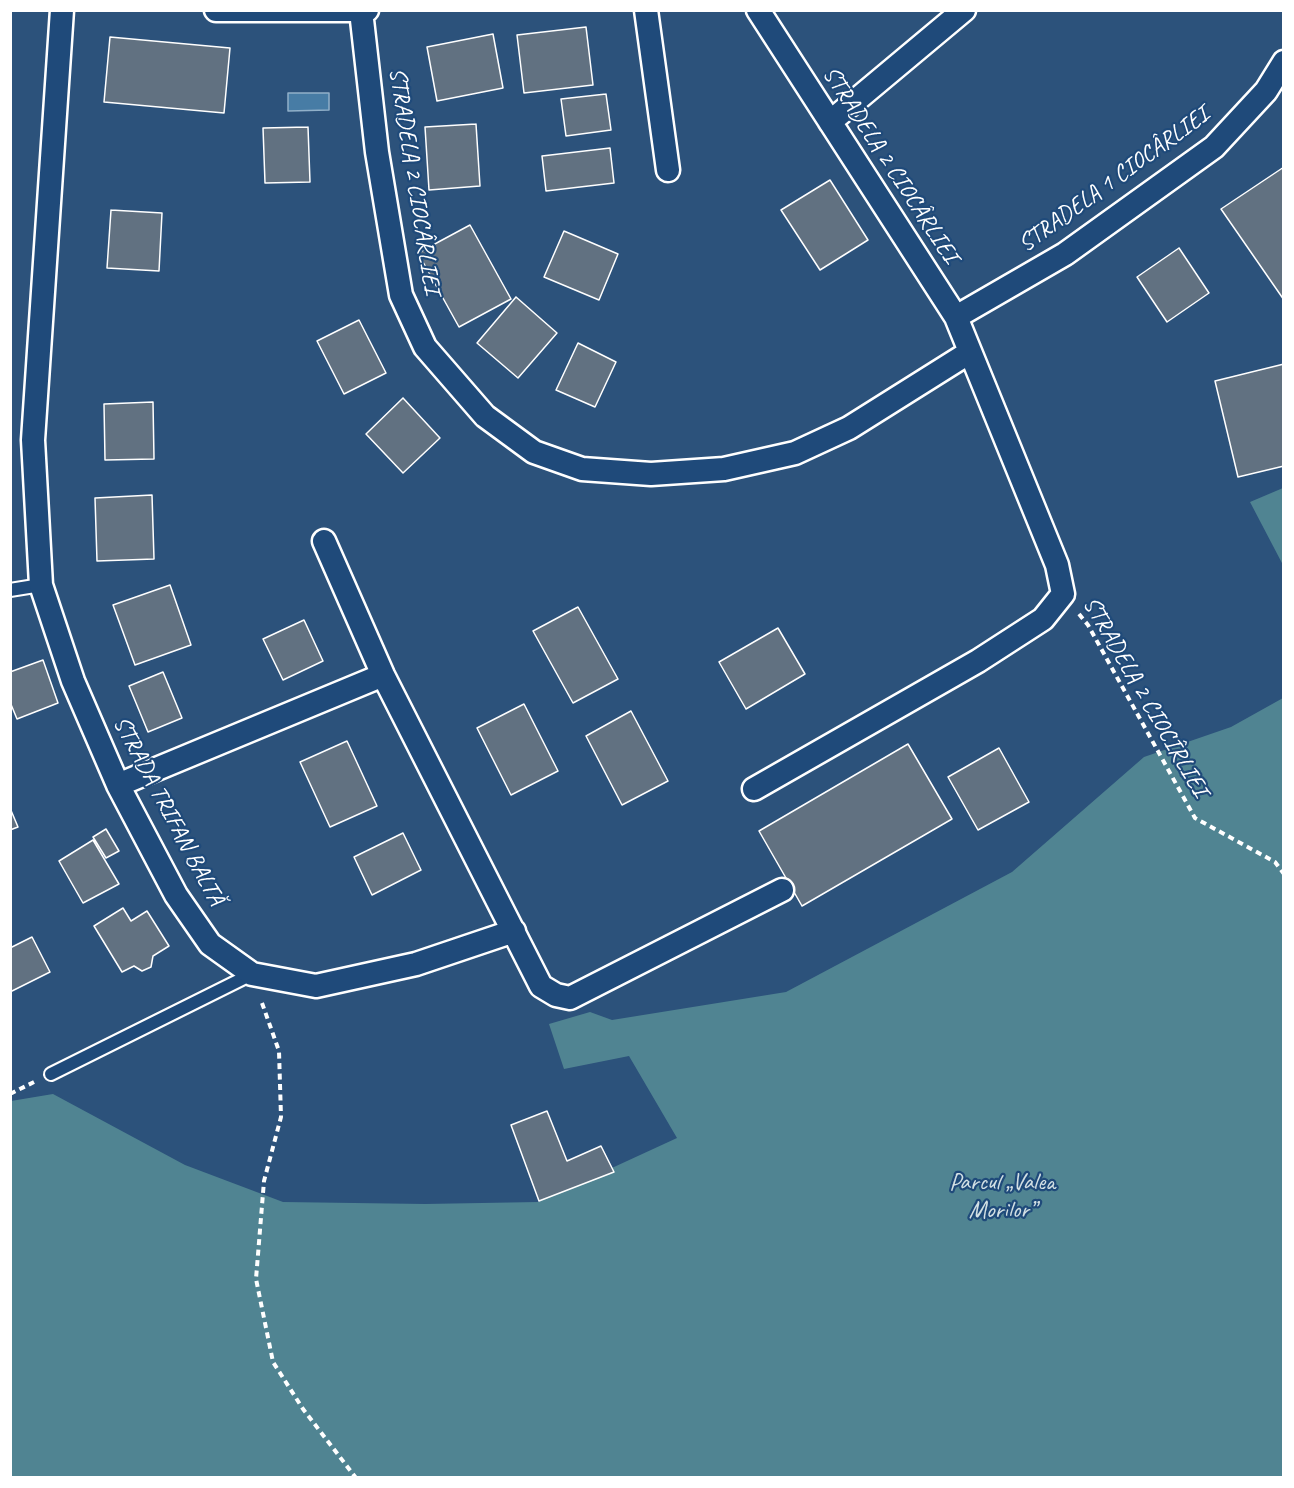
<!DOCTYPE html>
<meta charset="utf-8">
<style>
body{margin:0}
#map{position:relative;width:1294px;height:1488px;overflow:hidden;background:#2c527b;font-family:Caveat,sans-serif}
canvas{display:block}
.frame{position:absolute;inset:0;border:12px solid #fff;pointer-events:none}
</style>
<div id="map">
<canvas width="1294" height="1488"></canvas>
<div class="frame"></div>
</div>
<script>
const ctx = document.querySelector('canvas').getContext('2d');
ctx.lineJoin = 'round';
function fillPath(path, color) { ctx.fillStyle = color; ctx.fill(path, 'evenodd'); }
const toPath = rows => new Path2D(rows.map(r => 'M' + r).join(''));
function stroke(path, color, width, dash) { ctx.strokeStyle = color; ctx.lineWidth = width; ctx.lineCap = dash ? 'butt' : 'round'; ctx.setLineDash(dash || []); ctx.stroke(path); }
function label(font, color, halo, rows, align = 'center') {
  ctx.font = font + ' Caveat,sans-serif'; ctx.lineWidth = 4.5; ctx.setLineDash([]); ctx.textBaseline = 'middle'; ctx.strokeStyle = halo; ctx.fillStyle = color; for (const [text, x, y, turn = 0] of rows) {
    ctx.save(); ctx.translate(x, y); ctx.rotate((+turn || 0) * Math.PI / 180); ctx.textAlign = isNaN(turn) ? turn : align; if (halo) ctx.strokeText(text, 0, 0); ctx.fillText(text, 0, 0); ctx.restore();
  }
}
const green = toPath([
 [1283,488,1283,565,1250,502],
 [1283,698,1283,1477,11,1478,11,1101,53,1094,185,1165,283,1202,425,1204,538,1202,677,1138,629,1056,564,1069,549,1024,590,1012,612,1020,786,992,1012,872,1144,757,1231,727]
]);
const water = toPath([
 [288,93,329,93,329,110,288,111,288,93]
]);
const building = toPath([
 [586,27,593,85,524,93,517,35,586,27],
 [493,34,503,88,437,101,427,47,493,34],
 [110,37,230,48,224,113,104,102,110,37],
 [606,94,611,130,566,136,561,99,606,94],
 [476,124,480,186,429,190,425,127,476,124],
 [308,127,310,182,265,183,263,128,308,127],
 [610,148,614,183,546,191,542,156,610,148],
 [1284,167,1284,300,1221,209,1284,167],
 [830,180,868,240,820,270,781,210,830,180],
 [111,210,162,213,159,271,107,268,111,210],
 [470,225,511,299,459,327,418,253,470,225],
 [564,231,618,254,599,300,544,277,564,231],
 [1179,248,1209,293,1167,322,1137,277,1179,248],
 [516,297,557,333,518,378,477,343,516,297],
 [359,320,386,373,344,394,317,341,359,320],
 [578,343,616,362,595,407,556,390,578,343],
 [1284,364,1284,466,1238,477,1215,381,1284,364],
 [403,398,440,438,403,473,366,434,403,398],
 [153,402,154,459,105,460,104,404,153,402],
 [152,495,154,559,97,561,95,498,152,495],
 [170,585,191,645,135,665,113,605,170,585],
 [578,607,618,679,573,703,533,631,578,607],
 [304,620,323,661,283,680,263,639,304,620],
 [778,628,805,674,746,709,719,662,778,628],
 [43,660,58,703,17,719,10,702,10,672,43,660],
 [163,672,182,718,148,732,129,686,163,672],
 [524,704,558,771,511,795,477,728,524,704],
 [631,711,668,781,622,805,586,736,631,711],
 [347,741,377,806,330,827,300,762,347,741],
 [908,744,952,819,802,906,759,831,908,744],
 [999,748,1029,802,978,830,948,777,999,748],
 [10,808,18,827,10,830,10,808],
 [106,829,119,851,106,858,93,837,106,829],
 [403,833,421,870,372,895,354,857,403,833],
 [93,840,119,884,83,903,59,861,93,840],
 [123,908,131,921,147,911,169,946,153,956,151,967,142,971,134,966,122,972,94,926,123,908],
 [32,937,50,972,10,992,10,948,32,937],
 [547,1111,567,1161,601,1146,614,1172,539,1201,511,1125,547,1111]
]);
const path = toPath([
 [1079,614,1088,625,1195,818,1275,862,1284,874],
 [262,1003,279,1051,281,1117,264,1181,256,1279,273,1362,303,1409,356,1478],
 [10,1094,34,1082]
]);
const lane = toPath([
 [10,590,41,585],
 [51,1074,252,974]
]);
const street = toPath([
 [62,10,33,440,41,585,73,681,118,785,176,895,210,944,252,974,316,986,416,964,514,931],
 [216,10,367,10],
 [646,10,668,170],
 [361,11,377,152,401,295,425,347,485,416,534,452,582,469,651,474,724,469,795,453,849,428,970,352],
 [830,122,964,10],
 [956,317,1065,254,1214,147,1266,91,1284,62],
 [324,541,383,675,541,986,556,995,570,998,782,890],
 [118,785,383,675],
 [754,789,978,661,1043,619,1063,594,1057,565,956,317,758,10]
]);
const streetNames = [
 ["STRADELA 2 CIOCÂRLIEI",890,165,57],
 ["STRADELA 1 CIOCÂRLIEI",1114,180,-36],
 ["STRADELA 2 CIOCÂRLIEI",414,181,81],
 ["STRADELA 2 CIOCÎRLIEI",1145,697,60],
 ["STRADA TRIFAN BALTĂ",168,811,62]
];
const parkNames = [
 ["Parcul „Valea",1002,1183],
 ["Morilor”",1002,1211]
];
fillPath(green, '#508492');
fillPath(water, '#477ca5');
stroke(water, '#91b0c9', 1.5);
fillPath(building, '#617181');
stroke(building, '#fff', 1.5);
stroke(lane, '#fff', 16);
stroke(street, '#fff', 27);
stroke(path, '#fff', 4, [6, 4.5]);
stroke(lane, '#1f4a7a', 12);
stroke(street, '#1f4a7a', 22);
label('24px', '#fff', '#1f4a7a', streetNames);
label('24px', '#d3e0e4', '#1f4a7a', parkNames);
</script>
